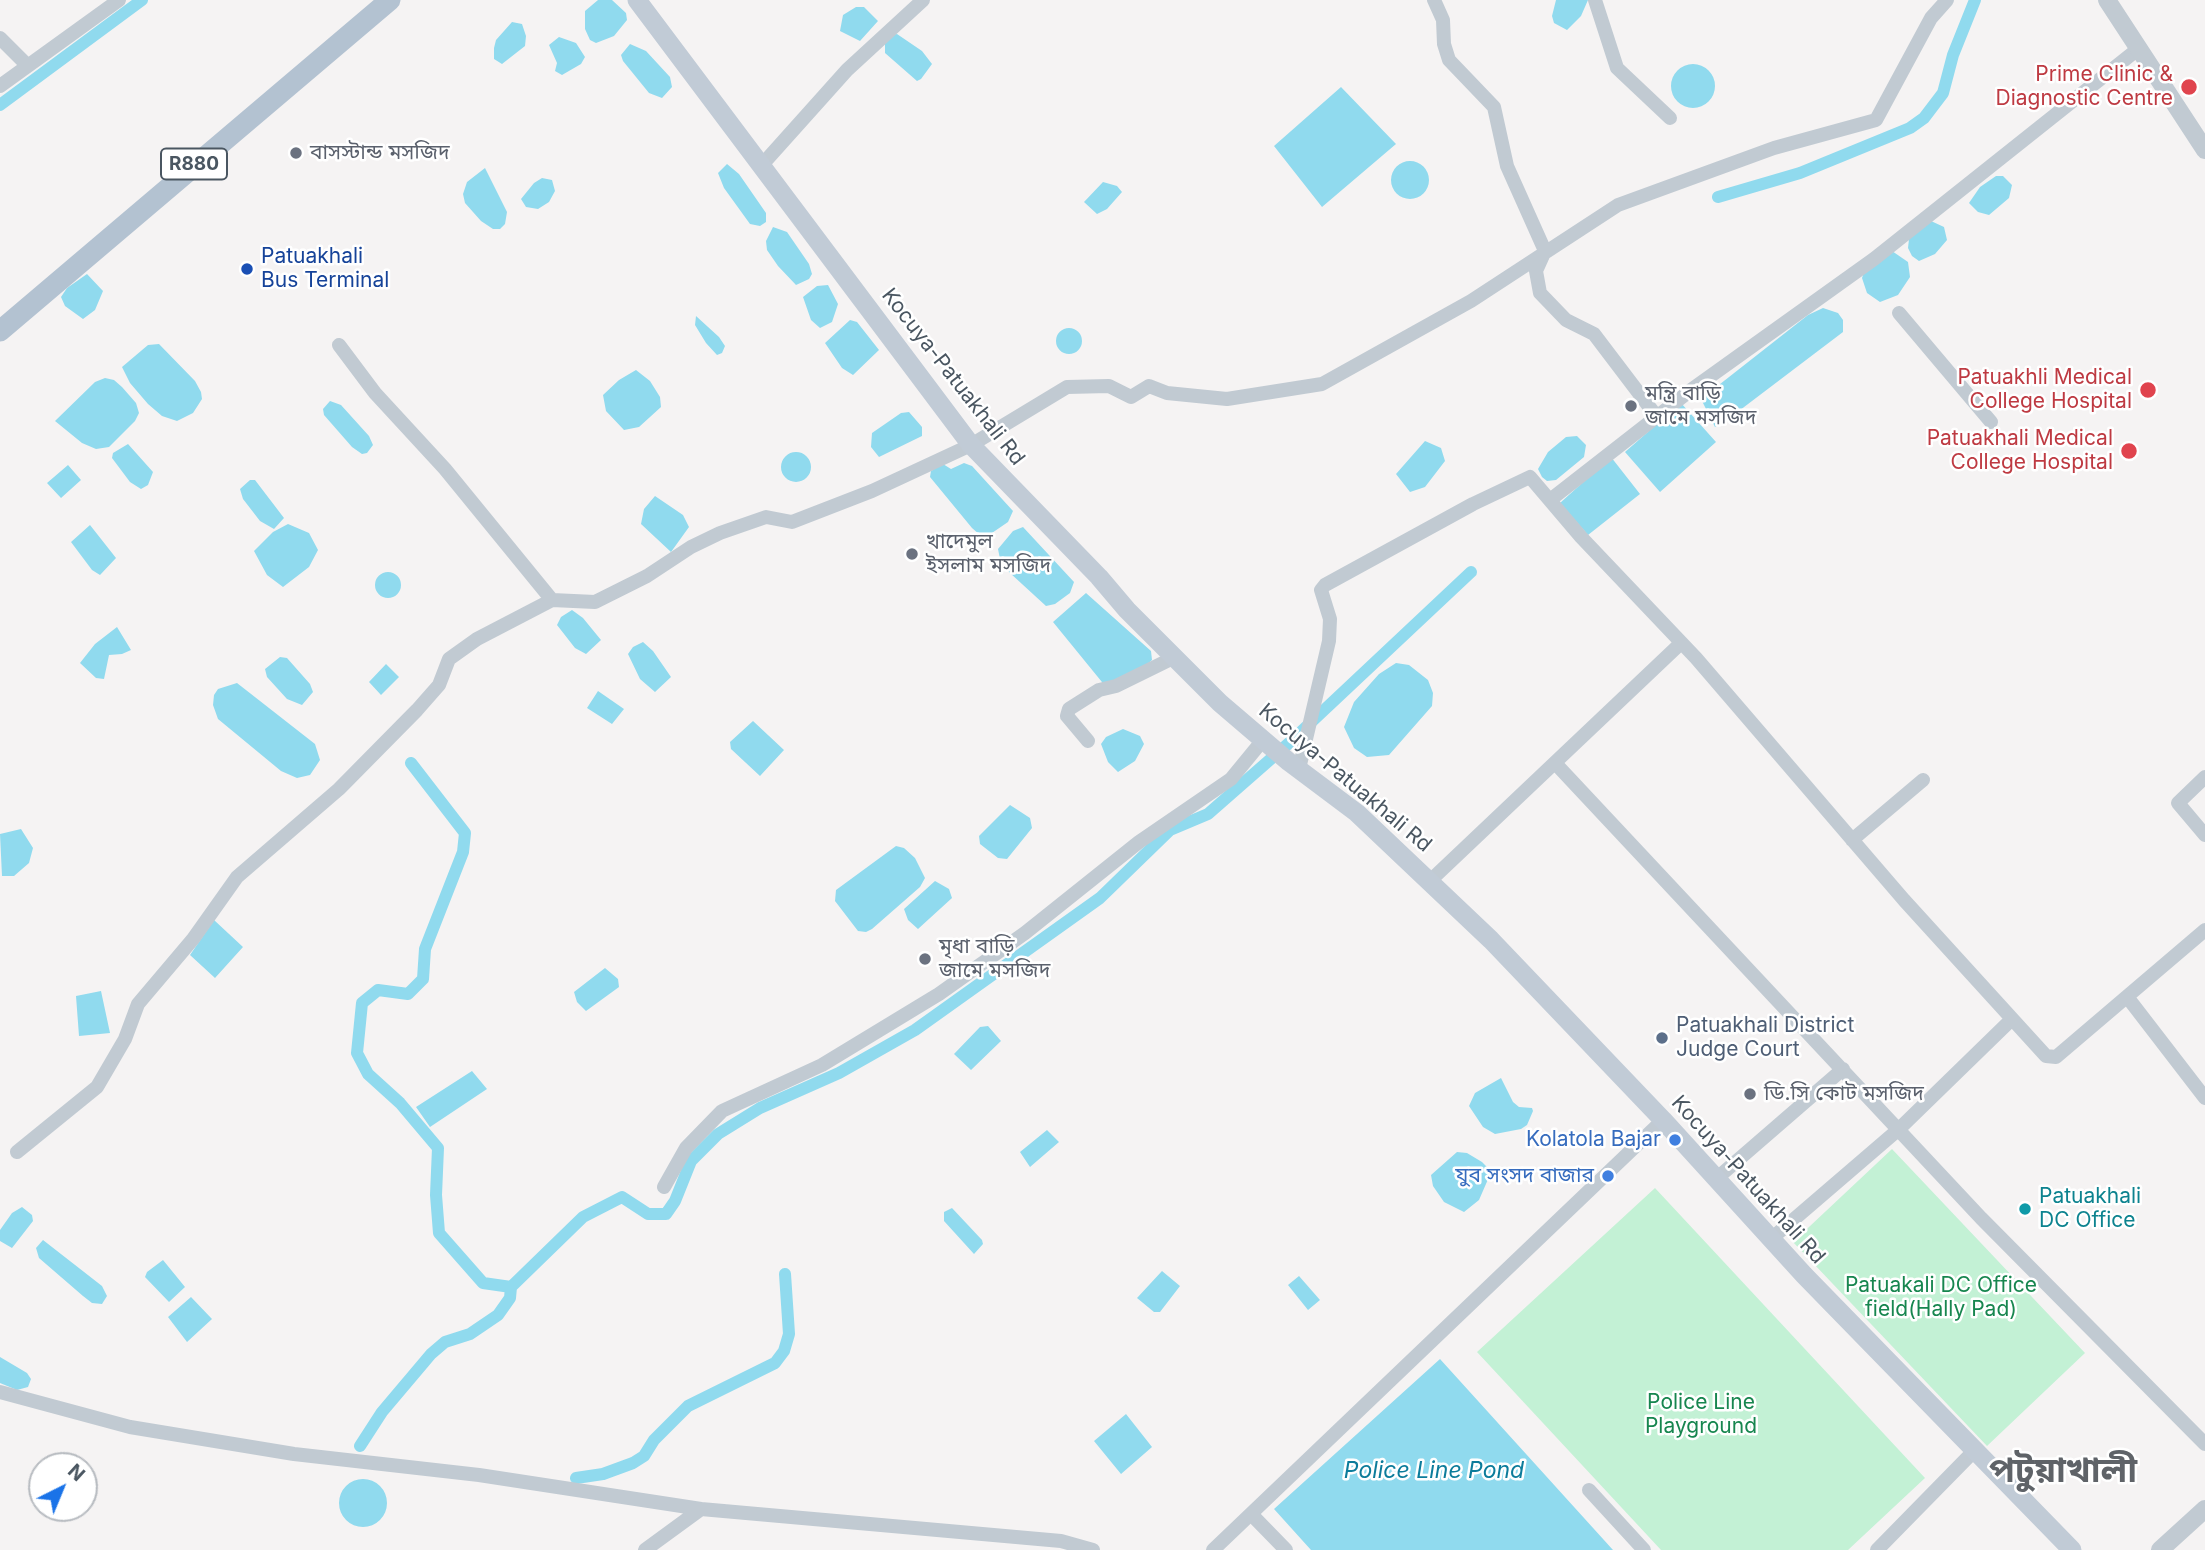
<!DOCTYPE html>
<meta charset="utf-8">
<style>
body{margin:0}
#map{position:relative;width:2205px;height:1550px;overflow:hidden;background:#f5f3f3;font-family:Inter,sans-serif}
canvas{display:block}
.north{position:absolute;left:28px;top:1452px;width:70px;height:70px;box-sizing:border-box;background:#fff;border:2px solid #b7bbc0;border-radius:50%;rotate:43deg;font-size:19px;font-weight:700;line-height:28px;text-align:center;color:#4a5661}
.north::after{content:'';display:block;margin:auto;width:24px;height:32px;background:#1a73e8;clip-path:polygon(50% 0,100% 100%,50% 72%,0 100%)}
</style>
<div id="map">
<canvas width="2205" height="1550"></canvas>
<div class="north">N</div>
</div>
<script>
const ctx = document.querySelector('canvas').getContext('2d');
ctx.lineJoin = 'round';
function fillPath(path, color) { ctx.fillStyle = color; ctx.fill(path, 'evenodd'); }
const toPath = rows => new Path2D(rows.map(r => 'M' + r).join(''));
function stroke(path, color, width, dash) { ctx.strokeStyle = color; ctx.lineWidth = width; ctx.lineCap = dash ? 'butt' : 'round'; ctx.setLineDash(dash || []); ctx.stroke(path); }
function label(font, color, halo, rows, align = 'center') {
  ctx.font = font + ' Inter,"Noto Sans Bengali",sans-serif'; ctx.lineWidth = 5; ctx.setLineDash([]); ctx.textBaseline = 'middle'; ctx.strokeStyle = halo; ctx.fillStyle = color; for (const [text, x, y, turn = 0] of rows) {
    ctx.save(); ctx.translate(x, y); ctx.rotate((+turn || 0) * Math.PI / 180); ctx.textAlign = isNaN(turn) ? turn : align; if (halo) ctx.strokeText(text, 0, 0); ctx.fillText(text, 0, 0); ctx.restore();
  }
}
const green = toPath([
 [1892,1149,2085,1353,1987,1446,1793,1242],
 [1655,1188,1925,1478,1848,1550,1661,1550,1477,1352]
]);
const water = toPath([
 [598,0,612,0,626,13,627,20,614,36,596,43,590,40,585,29,585,11],
 [1556,0,1588,0,1581,16,1567,30,1554,23,1552,16],
 [856,7,864,7,878,21,860,41,840,31,843,15],
 [512,22,522,24,526,36,525,46,502,64,494,59,494,48,496,40],
 [897,34,922,51,932,64,921,79,917,81,885,53,885,41,891,35],
 [559,37,576,43,585,57,581,64,562,75,555,71,557,63,549,45],
 [630,44,646,51,670,77,672,87,662,98,649,93,623,61,621,55],
 '1671 86a22 22 0 1 1 44 0a22 22 0 1 1-44 0Z',
 [1341,87,1396,144,1322,207,1274,146],
 '1391 180a19 19 0 1 1 38 0a19 19 0 1 1-38 0Z',
 [727,164,739,174,766,213,766,222,760,226,750,224,724,188,718,173],
 [485,168,507,212,505,224,500,229,493,229,481,221,465,203,463,194,467,182],
 [1996,176,2003,176,2012,185,2009,198,1989,215,1978,212,1969,203,1980,187],
 [542,178,552,180,555,191,549,202,538,209,526,207,521,199,534,183],
 [1103,182,1117,186,1122,192,1107,209,1097,214,1084,202],
 [1931,221,1944,227,1947,240,1935,254,1919,261,1912,256,1908,248,1909,239],
 [773,227,787,232,809,264,812,274,809,279,796,285,778,266,767,250,766,241],
 [1892,251,1908,262,1910,277,1898,295,1880,302,1867,293,1862,278,1865,270],
 [87,274,103,291,95,310,83,319,65,306,61,297,67,288],
 [828,285,838,304,832,322,820,328,811,320,803,297,817,286],
 [1823,308,1838,313,1843,320,1843,332,1723,423,1715,427,1701,399,1808,315],
 [696,316,719,337,725,346,722,353,717,355,706,343,695,325],
 [850,320,857,322,879,350,853,375,842,368,825,343],
 '1056 341a13 13 0 1 1 26 0a13 13 0 1 1-26 0Z',
 [159,344,195,381,201,392,202,399,193,413,177,421,162,416,148,404,130,383,122,367,148,345],
 [636,370,650,381,660,397,661,407,639,427,624,430,606,411,603,395,619,380],
 [105,378,114,380,122,387,136,403,139,413,135,421,109,447,96,449,82,443,55,421,95,382],
 [330,401,341,405,369,436,373,445,367,453,362,454,352,447,324,415,323,409],
 [1681,403,1716,442,1660,492,1625,452],
 [909,412,922,427,922,436,879,457,871,447,872,433,901,413],
 [1577,436,1586,445,1584,457,1556,480,1547,481,1542,477,1538,469,1548,452,1566,437],
 [1425,441,1441,448,1445,461,1425,487,1410,492,1396,474],
 [128,444,153,472,148,485,141,489,130,482,112,458,113,453],
 '781 467a15 15 0 1 1 30 0a15 15 0 1 1-30 0Z',
 [1611,457,1640,494,1588,535,1560,503],
 [964,463,972,466,1013,511,1008,522,989,535,980,535,972,528,930,477,931,471,943,464,951,469],
 [68,465,81,480,61,498,47,483],
 [250,480,255,480,284,518,274,529,260,521,243,499,240,489],
 [655,496,683,515,689,527,671,552,641,524,644,509],
 [288,524,309,533,318,550,309,567,283,587,267,575,254,551,273,532],
 [90,525,116,558,100,575,92,570,71,542],
 [1023,527,1074,582,1070,593,1055,604,1046,606,1010,573,1000,559,998,549,1013,531],
 '375 585a13 13 0 1 1 26 0a13 13 0 1 1-26 0Z',
 [1086,593,1151,651,1152,660,1138,672,1106,687,1053,622],
 [572,610,583,618,601,640,586,654,575,648,557,625,561,617],
 [117,627,131,650,122,654,109,655,104,679,96,678,80,663,95,644],
 [643,642,653,651,671,677,655,692,640,679,628,654,633,647],
 [280,657,287,658,310,684,313,692,302,705,287,699,267,677,265,669],
 [1396,663,1409,665,1428,680,1433,693,1432,706,1389,755,1367,757,1354,748,1344,727,1354,702,1379,674],
 [386,664,399,677,381,695,369,682],
 [237,683,315,744,320,760,310,775,297,778,281,771,218,719,213,705,214,695,218,689],
 [598,691,624,709,612,724,587,708],
 [753,721,784,750,760,776,731,749,730,742],
 [1123,729,1140,736,1144,744,1135,761,1118,772,1108,762,1101,744,1106,737],
 [1010,805,1030,818,1032,828,1007,859,998,858,980,844,979,836],
 [21,829,33,848,29,863,14,876,2,876,0,834],
 [896,846,904,848,915,858,925,878,920,887,872,929,866,932,858,931,835,901,836,890],
 [935,881,949,889,952,898,918,929,908,920,904,909],
 [214,920,243,947,215,978,190,955],
 [605,968,618,979,619,987,586,1011,577,1002,574,992],
 [101,991,110,1033,79,1036,76,996],
 [988,1026,1001,1041,971,1070,954,1054,980,1027],
 [472,1071,487,1089,430,1127,416,1107],
 [1501,1078,1513,1102,1519,1107,1532,1108,1533,1111,1527,1125,1521,1129,1495,1134,1483,1127,1469,1106,1475,1093],
 [1047,1130,1059,1142,1030,1167,1020,1152],
 [1457,1152,1467,1153,1482,1162,1488,1168,1489,1177,1479,1200,1464,1212,1444,1202,1433,1186,1431,1175],
 [22,1207,32,1215,33,1221,12,1248,0,1241,0,1230,12,1213],
 [952,1208,982,1240,983,1244,974,1254,944,1221,944,1212],
 [43,1240,102,1286,107,1296,102,1304,92,1303,83,1296,39,1258,36,1248],
 [163,1260,185,1287,169,1302,145,1277,147,1272],
 [1162,1271,1180,1286,1160,1312,1154,1312,1137,1298],
 [1299,1276,1320,1300,1308,1310,1288,1285],
 [191,1297,212,1319,187,1342,168,1317],
 [0,1357,27,1373,31,1379,28,1387,17,1390,0,1383],
 [1440,1359,1613,1550,1311,1550,1274,1509],
 [1126,1414,1152,1447,1121,1474,1094,1441],
 '339 1503a24 24 0 1 1 48 0a24 24 0 1 1-48 0Z'
]);
const canal = toPath([
 [0,105,142,0],
 [1718,197,1800,173,1910,128,1924,118,1943,93,1953,55,1975,0],
 [411,763,465,833,463,852,425,949,423,979,408,994,378,990,362,1003,357,1053,368,1074,400,1103,438,1148,436,1195,439,1233,483,1283,511,1287,583,1217,622,1197,648,1214,666,1214,675,1201,691,1161,718,1134,760,1108,839,1073,915,1030,1100,898,1170,830,1208,814,1289,743,1471,572],
 [360,1446,382,1412,431,1354,445,1342,470,1334,498,1315,510,1298,511,1287],
 [576,1478,603,1474,633,1463,644,1456,654,1440,688,1406,775,1363,784,1351,789,1334,785,1274]
]);
const minor = toPath([
 [1434,0,1443,20,1444,44,1449,60,1494,107,1507,166,1545,251,1536,271,1540,293,1566,320,1594,334,1657,417],
 [1595,0,1617,68,1670,118],
 [0,38,27,65],
 [0,86,119,0],
 [761,166,847,70,923,0],
 [1899,313,1991,422],
 [1550,500,1691,390,1874,259,2138,49],
 [552,600,595,602,647,576,691,547,720,533,766,517,792,522,872,491,971,445,1067,387,1109,386,1131,397,1149,386,1167,393,1227,399,1322,384,1471,301,1618,205,1774,148,1876,120,1931,18,1947,0],
 [1088,741,1067,716,1069,709,1099,690,1116,686,1173,658],
 [1555,763,1981,1218,2205,1444],
 [1299,769,1329,641,1330,619,1321,590,1325,585,1473,504,1530,477,1581,537,1696,658,1904,900,2046,1056,2056,1057,2205,930],
 [2205,777,2178,803,2205,835],
 [1852,840,1923,780],
 [1431,880,1680,644],
 [2128,998,2205,1098],
 [17,1152,97,1087,125,1039,138,1004,193,939,237,877,339,789,417,710,439,685,449,659,477,639,552,600,445,469,375,393,339,345],
 [1716,1179,1843,1069],
 [664,1187,686,1148,722,1111,822,1065,939,994,1025,933,1139,842,1231,779,1263,740],
 [1771,1239,1899,1129,2012,1019],
 [0,1392,130,1427,294,1454,479,1475,701,1509,1061,1541,1093,1550],
 [1589,1490,1644,1550],
 [1251,1514,1286,1550],
 [645,1550,701,1509],
 [1213,1550,1663,1120],
 [1877,1550,1975,1450]
]);
const tertiary = toPath([
 [2107,0,2205,150],
 [2160,1550,2205,1509]
]);
const secondary = toPath([
 [637,0,971,445,1099,577,1127,610,1220,703,1289,762,1357,813,1491,940,1663,1120,1804,1275,2072,1550]
]);
const primary = toPath([
 [0,331,390,0]
]);
const markers = [
 [2189,87,9,"#e0444e"],
 [296,153,7,"#6b7280"],
 [247,269,7,"#1a4fb4"],
 [2148,390,9,"#e0444e"],
 [1631,406,7,"#6b7280"],
 [2129,451,9,"#e0444e"],
 [912,554,7,"#6b7280"],
 [925,959,7,"#6b7280"],
 [1662,1038,7,"#5c6f8a"],
 [1750,1094,7,"#6b7280"],
 [1675,1140,7,"#3f7fe0"],
 [1608,1176,7,"#3f7fe0"],
 [2025,1209,7,"#0f9aa8"]
];
const shields = [
 [194,164,66]
];
const shieldNames = [
 ["R880",194,164]
];
const healthNames = [
 ["Prime Clinic &",2173,75],
 ["Diagnostic Centre",2173,99],
 ["Patuakhli Medical",2132,378],
 ["College Hospital",2132,402],
 ["Patuakhali Medical",2113,439],
 ["College Hospital",2113,463]
];
const worshipNames = [
 ["বাসস্টান্ড মসজিদ",310,153],
 ["মন্ত্রি বাড়ি",1645,394],
 ["জামে মসজিদ",1645,418],
 ["খাদেমুল",926,542],
 ["ইসলাম মসজিদ",926,566],
 ["মৃধা বাড়ি",939,947],
 ["জামে মসজিদ",939,971],
 ["ডি.সি কোট মসজিদ",1764,1094]
];
const transitNames = [
 ["Patuakhali",261,257],
 ["Bus Terminal",261,281]
];
const streetNames = [
 ["Kocuya-Patuakhali Rd",953,377,52],
 ["Kocuya-Patuakhali Rd",1345,778,40],
 ["Kocuya-Patuakhali Rd",1748,1180,48]
];
const serviceNames = [
 ["Patuakhali District",1676,1026],
 ["Judge Court",1676,1050]
];
const shopNames = [
 ["Kolatola Bajar",1661,1140],
 ["যুব সংসদ বাজার",1594,1176]
];
const cultureNames = [
 ["Patuakhali",2039,1197],
 ["DC Office",2039,1221]
];
const parkNames = [
 ["Patuakali DC Office",1941,1286],
 ["field(Hally Pad)",1941,1310],
 ["Police Line",1701,1403],
 ["Playground",1701,1427]
];
const waterNames = [
 ["Police Line Pond",1434,1471]
];
const townNames = [
 ["পটুয়াখালী",2063,1471]
];
fillPath(green, '#c3f1d5');
fillPath(water, '#90daee');
stroke(canal, '#90daee', 12);
stroke(minor, '#c1cad2', 14);
stroke(tertiary, '#c1cad2', 18);
stroke(secondary, '#c1cbd6', 19);
stroke(primary, '#b3c2d1', 21);
for (const [x, y, r, color] of markers) { const dot = new Path2D(); dot.arc(x, y, r, 0, 2 * Math.PI); ctx.fillStyle = color; ctx.fill(dot); stroke(dot, '#fff', 2.5); }
for (const [x, y, w] of shields) { const box = new Path2D(); box.roundRect(x - w / 2, y - 15.5, w, 31, 5); ctx.fillStyle = '#fff'; ctx.fill(box); stroke(box, '#4a5661', 2); }
label('bold 19px', '#4a5661', null, shieldNames);
label('21px', '#be3a42', '#fff', healthNames, 'right');
label('21px', '#5b616d', '#fff', worshipNames, 'left');
label('21px', '#164399', '#fff', transitNames, 'left');
label('21px', '#4a5661', '#fff', streetNames);
label('21px', '#4e5e75', '#fff', serviceNames, 'left');
label('21px', '#366cbe', '#fff', shopNames, 'right');
label('21px', '#0d838f', '#fff', cultureNames, 'left');
label('21px', '#17864f', '#fff', parkNames);
label('italic 23px', '#0c7c9b', '#fff', waterNames);
label('bold 35px', '#5f6368', '#fff', townNames);
</script>
